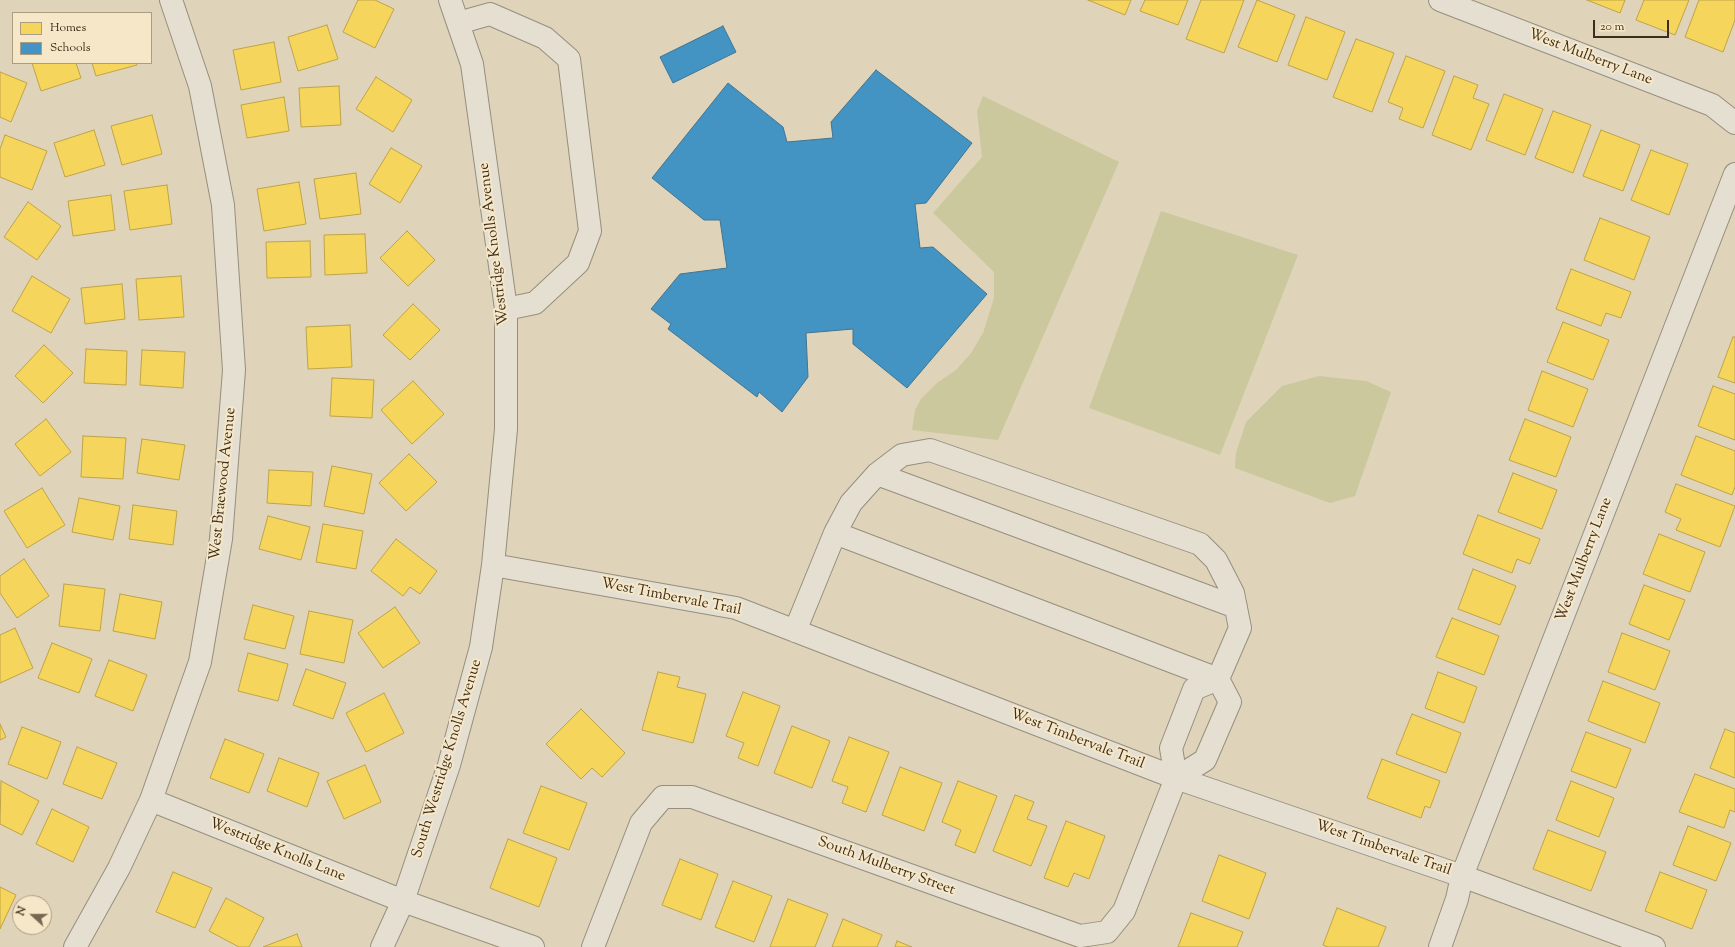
<!DOCTYPE html>
<style>
body{margin:0}
#map{position:relative;width:1735px;height:947px;overflow:hidden;background:#dfd4b9;font-family:"Sorts Mill Goudy",serif}
canvas{display:block}
.legend{position:absolute;left:12px;top:12px;width:140px;height:52px;box-sizing:border-box;background:#f5e7c7;border:1px solid #ac9d82;margin:0;padding:5px 7px;list-style:none;font-size:12px;color:#3e2d1a}
.legend li{display:flex;align-items:center;gap:8px;height:20px}
.legend b{width:20px;border:1px solid #ac9d82}
.north{position:absolute;left:12px;top:895px;width:40px;height:40px;box-sizing:border-box;background:#f5e7c7;border:1px solid #ac9d82;border-radius:50%;rotate:291deg;font-size:11px;font-weight:700;line-height:16px;text-align:center;color:#3e2d1a}
.north::after{content:'';display:block;margin:auto;width:14px;height:18px;background:#766752;clip-path:polygon(50% 0,100% 100%,50% 72%,0 100%)}
.scale{position:absolute;left:1593px;top:20px;width:76px;height:18px;box-sizing:border-box;border:2px solid #3e2d1a;border-top:0;padding-left:5px;font-size:12px;line-height:14px;white-space:nowrap;color:#3e2d1a;-webkit-text-stroke:3px #f5e7c7;paint-order:stroke}
</style>
<div id="map">
<canvas width="1735" height="947"></canvas>
<ul class="legend">
<li><b style="height:11px;background:#f6d55c"></b>Homes</li>
<li><b style="height:11px;background:#4393c3"></b>Schools</li>
</ul>
<div class="north">N</div>
<div class="scale">20 m</div>
</div>
<script>
const ctx = document.querySelector('canvas').getContext('2d');
ctx.lineJoin = 'round';
function fillPath(path, color) { ctx.fillStyle = color; ctx.fill(path, 'evenodd'); }
const toPath = rows => new Path2D(rows.map(r => 'M' + r).join(''));
function stroke(path, color, width, dash) { ctx.strokeStyle = color; ctx.lineWidth = width; ctx.lineCap = dash ? 'butt' : 'round'; ctx.setLineDash(dash || []); ctx.stroke(path); }
function label(font, color, halo, rows, align = 'center') {
  ctx.font = font + ' "Sorts Mill Goudy",serif'; ctx.lineWidth = 4; ctx.setLineDash([]); ctx.textBaseline = 'middle'; ctx.strokeStyle = halo; ctx.fillStyle = color; for (const [text, x, y, turn = 0] of rows) {
    ctx.save(); ctx.translate(x, y); ctx.rotate((+turn || 0) * Math.PI / 180); ctx.textAlign = isNaN(turn) ? turn : align; if (halo) ctx.strokeText(text, 0, 0); ctx.fillText(text, 0, 0); ctx.restore();
  }
}
const green = toPath([
 [983,96,1119,162,998,440,912,430,915,410,921,399,937,383,956,370,971,353,983,333,994,298,994,272,933,213,982,157,977,111],
 [1161,211,1298,255,1220,455,1089,408],
 [1319,376,1366,381,1391,392,1355,496,1330,503,1235,468,1236,453,1246,422,1282,386]
]);
const homes = toPath([
 [358,0,375,0,394,9,375,48,343,32,358,0],
 [1088,0,1131,0,1125,15,1088,0],
 [1145,0,1188,0,1178,25,1140,11,1145,0],
 [1201,0,1244,0,1224,53,1186,39,1201,0],
 [1257,0,1295,15,1277,62,1238,47,1257,0],
 [1587,0,1625,0,1620,13,1587,0],
 [1644,0,1689,0,1675,35,1636,20,1644,0],
 [1699,0,1735,0,1735,20,1723,52,1685,37,1699,0],
 [1306,17,1345,32,1327,80,1288,65,1306,17],
 [327,25,338,59,298,71,288,37,327,25],
 [1356,39,1394,53,1372,112,1333,97,1356,39],
 [274,42,281,82,241,90,233,50,274,42],
 [1406,56,1445,71,1423,128,1399,119,1403,108,1388,102,1406,56],
 [32,63,76,63,81,78,41,91,32,63],
 [92,63,136,63,137,65,96,76,92,63],
 [0,72,27,83,11,122,0,117,0,72],
 [1454,76,1478,85,1473,98,1489,104,1471,150,1432,135,1454,76],
 [376,77,412,100,393,132,356,109,376,77],
 [339,86,341,125,301,127,299,88,339,86],
 [1504,94,1543,109,1525,155,1486,140,1504,94],
 [284,97,289,131,247,138,241,105,284,97],
 [1553,111,1591,125,1573,173,1535,158,1553,111],
 [152,115,162,154,122,165,111,126,152,115],
 [94,130,105,165,65,177,54,143,94,130],
 [1601,130,1640,145,1623,191,1583,176,1601,130],
 [5,135,47,151,32,190,0,177,0,149,5,135],
 [391,148,422,166,400,203,369,184,391,148],
 [1651,150,1688,164,1669,215,1631,200,1651,150],
 [356,173,361,214,320,219,314,179,356,173],
 [299,182,306,224,264,231,257,189,299,182],
 [167,185,172,224,130,230,124,191,167,185],
 [111,195,115,230,73,236,68,201,111,195],
 [28,202,61,226,37,260,4,237,28,202],
 [1600,218,1650,237,1634,280,1584,260,1600,218],
 [407,231,435,260,408,286,380,258,407,231],
 [365,234,367,273,325,275,324,235,365,234],
 [310,241,311,277,267,278,266,242,310,241],
 [1571,269,1631,292,1621,318,1606,313,1601,326,1556,309,1571,269],
 [32,276,70,299,51,333,12,311,32,276],
 [181,276,184,317,139,320,136,279,181,276],
 [122,284,125,319,85,324,81,288,122,284],
 [413,304,440,330,410,360,383,335,413,304],
 [1563,322,1609,340,1593,380,1547,362,1563,322],
 [350,325,352,367,308,369,306,327,350,325],
 [1733,337,1735,337,1735,383,1718,377,1733,337],
 [44,345,73,373,43,403,15,376,44,345],
 [86,349,127,351,126,385,84,383,86,349],
 [142,350,185,352,183,388,140,385,142,350],
 [1542,371,1588,389,1573,427,1528,410,1542,371],
 [332,378,374,380,372,418,330,416,332,378],
 [413,381,444,414,412,444,381,410,413,381],
 [1713,386,1735,394,1735,440,1698,426,1713,386],
 [46,419,71,452,40,476,15,444,46,419],
 [1525,419,1571,437,1556,477,1509,460,1525,419],
 [83,436,126,438,123,479,81,477,83,436],
 [1696,436,1735,451,1735,487,1732,495,1681,475,1696,436],
 [142,439,185,445,179,480,137,473,142,439],
 [409,454,437,482,406,511,379,483,409,454],
 [332,466,372,474,364,514,324,506,332,466],
 [269,470,313,472,311,506,267,503,269,470],
 [1513,473,1557,490,1542,529,1498,512,1513,473],
 [1676,484,1735,506,1720,547,1676,530,1681,519,1665,512,1676,484],
 [42,488,65,525,27,548,4,511,42,488],
 [79,498,120,506,113,540,72,532,79,498],
 [133,505,177,511,173,545,129,539,133,505],
 [1478,515,1540,539,1530,564,1517,559,1512,573,1463,554,1478,515],
 [268,516,310,527,301,560,259,549,268,516],
 [323,524,363,531,356,569,316,562,323,524],
 [1659,534,1705,552,1690,592,1643,574,1659,534],
 [396,539,437,571,420,594,410,587,403,596,371,571,396,539],
 [24,559,49,596,17,618,0,593,0,576,24,559],
 [1473,569,1516,586,1500,625,1458,609,1473,569],
 [64,584,105,589,100,631,59,626,64,584],
 [1644,585,1685,600,1669,640,1629,624,1644,585],
 [120,594,162,602,155,639,113,631,120,594],
 [253,605,294,616,285,649,244,639,253,605],
 [395,607,420,643,383,668,358,633,395,607],
 [309,611,353,620,344,663,300,654,309,611],
 [1452,618,1499,636,1484,675,1436,657,1452,618],
 [15,628,33,668,0,683,0,635,15,628],
 [1622,633,1670,651,1655,690,1608,672,1622,633],
 [52,643,92,659,79,693,38,678,52,643],
 [248,653,288,664,278,701,238,691,248,653],
 [109,660,147,675,133,711,95,696,109,660],
 [306,669,346,683,333,719,293,705,306,669],
 [658,672,680,677,677,687,706,694,693,743,642,730,658,672],
 [1438,672,1477,687,1464,723,1425,708,1438,672],
 [1603,681,1660,703,1645,743,1588,721,1603,681],
 [743,692,780,706,758,766,738,758,744,743,726,736,743,692],
 [384,693,404,733,366,752,346,713,384,693],
 [581,709,625,753,602,777,592,768,581,779,546,744,581,709],
 [1412,714,1461,733,1446,773,1396,754,1412,714],
 [0,724,6,737,0,740,0,724],
 [792,726,830,741,812,788,774,773,792,726],
 [22,727,61,742,47,779,8,764,22,727],
 [1725,729,1735,733,1735,778,1710,768,1725,729],
 [1586,732,1631,749,1616,788,1571,771,1586,732],
 [849,737,889,752,866,812,842,803,848,787,832,781,849,737],
 [225,739,264,754,249,793,210,778,225,739],
 [77,747,117,763,102,799,63,784,77,747],
 [279,758,319,773,307,807,267,791,279,758],
 [1382,759,1440,781,1430,808,1425,806,1421,818,1367,798,1382,759],
 [365,765,381,802,344,819,327,781,365,765],
 [900,767,942,783,924,831,882,815,900,767],
 [1695,774,1735,789,1735,812,1730,810,1724,828,1679,812,1695,774],
 [1,781,39,801,22,835,0,824,1,781],
 [958,781,997,796,975,853,955,845,961,830,942,822,958,781],
 [1571,781,1614,798,1599,837,1556,820,1571,781],
 [541,786,587,803,569,850,523,833,541,786],
 [1015,795,1034,802,1027,819,1047,826,1031,866,993,851,1015,795],
 [52,809,89,827,73,862,36,844,52,809],
 [1066,821,1105,836,1089,879,1074,873,1068,887,1044,878,1066,821],
 [1688,826,1731,843,1716,881,1673,865,1688,826],
 [1548,830,1606,852,1591,891,1533,869,1548,830],
 [508,839,557,858,539,907,490,888,508,839],
 [1219,855,1266,873,1249,919,1202,901,1219,855],
 [680,859,718,874,701,920,662,905,680,859],
 [173,872,212,888,195,928,156,912,173,872],
 [1660,872,1707,890,1692,929,1645,911,1660,872],
 [733,881,772,896,754,942,715,927,733,881],
 [0,887,16,895,0,929,0,887],
 [226,898,264,918,249,947,239,947,209,931,226,898],
 [788,899,828,914,815,947,770,947,788,899],
 [1337,908,1386,927,1378,947,1328,947,1323,945,1337,908],
 [1191,913,1243,932,1237,947,1178,947,1191,913],
 [843,919,882,935,877,947,832,947,843,919],
 [297,934,302,947,263,947,297,934],
 [897,941,912,947,895,947,897,941]
]);
const schools = toPath([
 [723,26,736,52,673,83,660,57,723,26],
 [876,70,972,143,926,203,915,204,920,248,933,247,987,294,907,388,853,344,853,329,806,333,808,377,782,412,759,392,757,397,668,329,671,324,651,309,680,274,727,268,720,220,704,220,652,178,728,83,783,127,787,142,833,138,831,122,876,70]
]);
const minor = toPath([
 [1440,0,1712,105,1735,123],
 [458,23,490,14,545,38,569,59,590,231,578,263,535,303,506,309],
 [877,474,1236,607],
 [835,533,1218,679,1230,702,1205,760,1176,778],
 [493,565,736,608,1176,778,1462,876,1654,947],
 [795,631,835,533,851,503,877,474,902,455,930,450,1200,544,1216,560,1233,593,1240,628,1218,679,1194,689,1171,748,1176,778],
 [151,800,403,901,533,947],
 [75,947,119,868,151,800,200,662,221,539,234,370,223,205,200,86,171,0],
 [382,947,403,901,449,765,481,647,493,565,506,429,506,309,472,64,450,0],
 [593,947,641,823,663,797,692,797,1080,936,1107,932,1124,911,1176,778],
 [1440,947,1457,899,1462,876,1735,174]
]);
const streetNames = [
 ["West Mulberry Lane",1590,58,21],
 ["Westridge Knolls Avenue",495,244,-97],
 ["West Braewood Avenue",224,484,-84],
 ["West Mulberry Lane",1585,560,-69],
 ["West Timbervale Trail",671,598,11],
 ["West Timbervale Trail",1077,740,21],
 ["South Westridge Knolls Avenue",448,759,-73],
 ["West Timbervale Trail",1383,849,19],
 ["Westridge Knolls Lane",277,851,22],
 ["South Mulberry Street",886,867,20]
];
fillPath(green, '#cbc89d');
fillPath(homes, '#f6d55c');
stroke(homes, '#bfa348', 1);
fillPath(schools, '#4393c3');
stroke(schools, '#427490', 1);
stroke(minor, '#978e7d', 24);
stroke(minor, '#e5dfd2', 22);
label('15px', '#3e2d1a', '#f5e7c7', streetNames);
</script>
